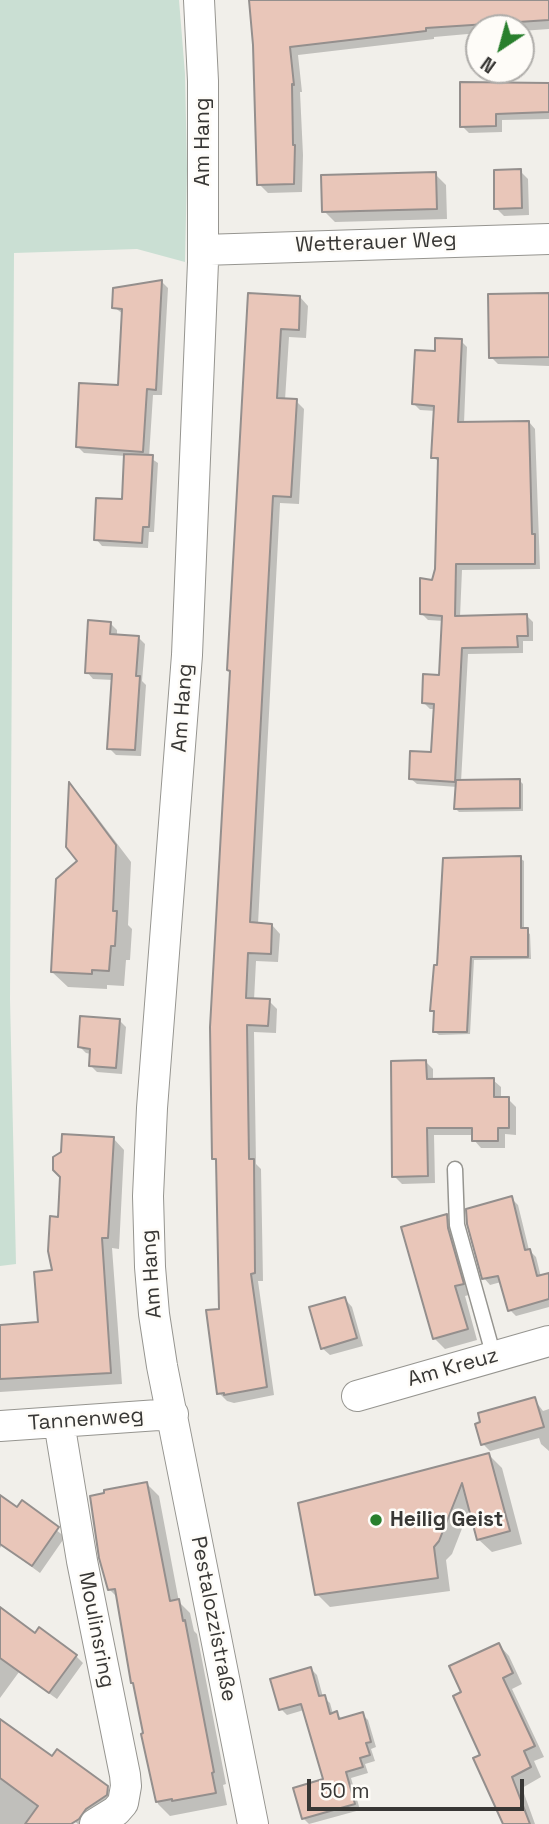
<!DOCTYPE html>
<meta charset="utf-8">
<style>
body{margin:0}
#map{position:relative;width:549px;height:1824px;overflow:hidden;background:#f1efea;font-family:"Space Grotesk",sans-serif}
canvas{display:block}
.north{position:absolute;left:465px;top:14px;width:70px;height:70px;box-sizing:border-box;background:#fefcf8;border:2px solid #afadaa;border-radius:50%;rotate:216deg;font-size:19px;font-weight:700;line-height:28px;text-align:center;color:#383735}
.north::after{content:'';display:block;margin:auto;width:24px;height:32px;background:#297f2d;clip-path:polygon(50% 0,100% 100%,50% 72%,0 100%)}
.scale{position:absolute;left:307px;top:1779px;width:217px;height:32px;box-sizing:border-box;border:4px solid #383735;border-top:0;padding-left:9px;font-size:21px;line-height:24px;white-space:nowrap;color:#383735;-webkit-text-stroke:5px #fefcf8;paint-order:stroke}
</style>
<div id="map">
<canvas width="549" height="1824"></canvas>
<div class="north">N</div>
<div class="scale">50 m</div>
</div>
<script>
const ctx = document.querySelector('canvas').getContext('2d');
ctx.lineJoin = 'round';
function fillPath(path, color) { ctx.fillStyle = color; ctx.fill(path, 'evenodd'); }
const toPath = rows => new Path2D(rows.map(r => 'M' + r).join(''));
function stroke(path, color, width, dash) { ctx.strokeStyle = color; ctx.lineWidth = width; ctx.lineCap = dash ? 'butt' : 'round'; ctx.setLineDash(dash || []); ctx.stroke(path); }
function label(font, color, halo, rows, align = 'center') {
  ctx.font = font + ' "Space Grotesk",sans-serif'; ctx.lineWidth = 5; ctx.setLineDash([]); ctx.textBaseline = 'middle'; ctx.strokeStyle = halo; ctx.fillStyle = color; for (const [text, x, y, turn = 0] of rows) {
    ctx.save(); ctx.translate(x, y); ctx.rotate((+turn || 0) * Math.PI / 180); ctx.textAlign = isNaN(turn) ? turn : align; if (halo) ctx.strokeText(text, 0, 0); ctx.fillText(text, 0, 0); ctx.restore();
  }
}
const green = toPath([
 [0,0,179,0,185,74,187,169,185,262,137,249,14,253,10,999,16,1264,0,1266]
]);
const shadow = toPath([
 [251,0,549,0,549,29,521,31,521,28,479,28,479,33,434,37,434,39,298,55,302,92,300,92,303,155,302,192,268,193,259,184,255,45],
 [549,84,549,119,502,120,502,132,469,133,462,126],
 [520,171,528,179,529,215,504,216,496,208],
 [435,174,446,185,447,219,335,222,324,211],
 [162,282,168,288,162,395,153,395,149,457,158,463,154,532,149,532,148,548,102,546,96,539,123,501,126,456,84,453,78,447,120,387,123,314,114,307],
 [250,295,300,297,308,306,306,338,289,337,285,400,296,401,304,409,299,504,280,503,258,924,272,925,280,934,278,962,256,961,254,1000,269,1001,277,1009,276,1033,254,1032,256,1164,261,1169,263,1281,258,1281,274,1395,234,1403,227,1401,219,1393,221,1311,218,1163,214,1159],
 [549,295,549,366,498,364,491,357],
 [461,341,467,347,464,423,529,422,535,429,540,569,462,570,460,617,527,616,533,622,533,641,523,641,523,653,468,654,461,782,519,780,523,784,523,811,459,812,456,809,457,787,417,784,410,778,433,753,435,709,430,709,423,702,441,677,444,621,428,620,422,614,436,569,440,463,433,457,436,411,420,410,414,404,436,353],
 [110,623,117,630,117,636,138,637,145,644,142,681,146,685,141,756,116,755,109,748,113,680,93,679,87,672],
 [71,786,84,800,131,862,128,925,132,929,130,960,126,960,124,986,107,985,107,989,68,987,52,972,79,862],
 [520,858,524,861,524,930,530,934,531,959,474,960,470,1034,439,1035,435,1032,435,1013,432,1010,439,967],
 [120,1021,126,1027,122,1074,97,1072,91,1066,91,1054,86,1053,80,1047],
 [426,1062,433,1069,433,1081,493,1080,501,1087,501,1099,508,1099,516,1107,516,1135,505,1134,505,1148,481,1148,474,1140,473,1135,434,1135,435,1183,402,1184,394,1176],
 [113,1138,124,1150,119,1249,112,1248,122,1384,0,1392,0,1327,40,1324,54,1272,59,1219],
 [511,1198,518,1205,529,1250,536,1257,541,1277,549,1275,549,1307,516,1316,510,1310,501,1282,490,1285,484,1278],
 [446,1216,457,1227,473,1294,465,1296,477,1340,445,1349,434,1338],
 [345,1299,352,1307,363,1346,330,1355,322,1348],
 [534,1399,543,1411,549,1409,549,1451,541,1444,539,1438,490,1451,483,1444],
 [489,1455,502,1468,522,1544,492,1552,478,1539,470,1508,452,1554,446,1560,450,1591,330,1607,317,1594],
 [147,1484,159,1496,179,1602,190,1613,194,1631,197,1634,226,1784,223,1785,227,1805,170,1816,158,1804,119,1599,109,1589],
 [0,1497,17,1509,22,1503,65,1537,40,1573,2,1545,0,1548],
 [0,1609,35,1635,76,1656,83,1663,57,1699,19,1672,0,1698],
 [499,1645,509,1656,522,1684,512,1689,544,1757,534,1761,541,1777,522,1788,535,1824,507,1824,482,1756,463,1693],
 [311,1669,317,1675,323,1697,330,1703,333,1714,336,1713,343,1720,362,1714,368,1720,376,1747,371,1749,375,1761,365,1764,368,1773,351,1778,360,1810,309,1824,303,1818,325,1780,304,1710,287,1715,281,1709],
 [0,1721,52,1758,107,1788,115,1795,86,1824,78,1824,70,1818,65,1824,0,1824]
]);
const building = toPath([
 [249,0,549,0,549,20,426,28,426,31,290,47,294,85,292,84,293,145,295,145,294,184,257,185,253,45,249,0],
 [460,82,549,83,549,112,496,114,496,126,460,127,460,82],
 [521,169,522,208,494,209,494,170,521,169],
 [436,172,437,209,322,212,321,175,436,172],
 [162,280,156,390,147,389,143,452,76,447,79,383,118,385,122,309,112,308,113,288,162,280],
 [248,293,300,296,299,330,281,329,277,398,297,399,295,433,291,497,273,496,250,922,272,924,271,954,248,953,246,998,270,999,268,1026,247,1025,249,1159,254,1159,255,1273,251,1274,267,1387,224,1395,224,1393,217,1394,206,1310,219,1309,216,1159,212,1159,210,1027,230,671,227,670,248,293],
 [549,293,549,357,489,358,488,294,549,293],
 [435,338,462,339,458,422,529,421,532,534,535,534,535,564,456,564,455,616,527,614,528,636,517,636,518,647,462,648,455,782,409,779,410,751,431,752,434,704,422,703,423,674,439,675,442,616,420,614,420,578,432,580,435,569,438,458,431,458,434,406,412,404,415,350,435,351,435,338],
 [124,454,153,455,149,527,143,527,142,543,94,540,96,498,122,499,124,454],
 [88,620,111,622,110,634,139,636,136,676,140,676,135,750,107,749,112,674,85,673,88,620],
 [520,779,520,808,454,809,456,780,520,779],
 [69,782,116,845,113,911,117,911,115,946,111,946,109,971,92,970,92,974,51,972,56,879,77,861,66,847,69,782],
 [521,856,521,928,528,928,528,957,471,957,467,1032,433,1032,434,1011,430,1011,434,965,437,965,443,858,521,856],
 [80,1016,120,1019,116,1068,89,1066,90,1049,78,1047,80,1016],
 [426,1060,427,1079,494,1078,494,1097,509,1097,509,1128,498,1128,498,1141,472,1141,472,1128,427,1128,428,1176,392,1177,391,1061,426,1060],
 [62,1134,114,1137,108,1238,102,1238,111,1373,0,1379,0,1325,38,1322,34,1272,52,1270,48,1251,50,1216,58,1217,60,1177,53,1170,53,1157,61,1152,62,1134],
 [512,1196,525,1250,530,1249,537,1276,549,1273,549,1299,508,1311,498,1276,482,1279,467,1224,466,1209,512,1196],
 [447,1214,448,1228,464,1284,455,1286,468,1329,433,1339,401,1227,447,1214],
 [345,1297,357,1338,321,1349,309,1307,345,1297],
 [535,1397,544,1427,481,1445,475,1424,480,1422,478,1413,535,1397],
 [489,1453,510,1531,477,1540,462,1483,439,1541,434,1547,438,1578,315,1595,298,1503,489,1453],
 [147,1482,170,1601,179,1599,183,1621,185,1620,214,1772,212,1773,216,1793,172,1801,172,1799,156,1802,141,1734,143,1733,133,1683,131,1683,115,1589,108,1590,99,1558,90,1496,104,1493,104,1490,147,1482],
 [0,1495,17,1507,22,1500,59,1527,32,1566,0,1544,0,1495],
 [0,1607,35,1633,39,1627,77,1655,49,1693,0,1658,0,1607],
 [499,1643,513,1673,503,1678,535,1746,524,1751,531,1767,512,1777,530,1824,503,1824,473,1758,480,1755,453,1696,461,1692,449,1666,499,1643],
 [311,1667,319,1696,325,1695,330,1714,337,1711,339,1719,363,1712,371,1742,366,1743,370,1755,360,1758,363,1767,346,1772,355,1804,302,1819,293,1788,323,1779,301,1704,279,1710,270,1679,311,1667],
 [0,1719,52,1756,57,1749,108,1786,107,1795,86,1809,79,1819,71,1824,25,1824,38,1806,0,1778,0,1719]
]);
const lane = toPath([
 [455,1169,457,1225,494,1357]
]);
const street = toPath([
 [199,0,203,81,203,262,187,655,152,1108,148,1196,150,1267,154,1314,162,1366,253,1824],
 [203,250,549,239],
 [357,1396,549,1341],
 [59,1422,82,1561,125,1775,126,1786,123,1803,116,1811,95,1824],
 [0,1426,173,1414]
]);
const markers = [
 [376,1520,7,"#297f2d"]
];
const streetNames = [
 ["Am Hang",203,142,-90],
 ["Wetterauer Weg",376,243,-2],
 ["Am Hang",183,708,-86],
 ["Am Hang",152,1274,-94],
 ["Am Kreuz",453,1368,-16],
 ["Tannenweg",86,1420,-4],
 ["Pestalozzistraße",213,1619,79],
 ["Moulinsring",96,1630,79]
];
const poiNames = [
 ["Heilig Geist",390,1520]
];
fillPath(green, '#cadfd3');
fillPath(shadow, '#0003');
fillPath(building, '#e9c6b9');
stroke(building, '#948f8d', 2);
stroke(lane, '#969590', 17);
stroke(street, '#969590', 32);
stroke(lane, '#fff', 14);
stroke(street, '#fff', 30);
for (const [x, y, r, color] of markers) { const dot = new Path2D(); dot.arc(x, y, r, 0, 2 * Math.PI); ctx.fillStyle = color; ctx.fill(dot); stroke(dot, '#fefcf8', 2.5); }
label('21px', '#383735', '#fefcf8', streetNames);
label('bold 21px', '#383735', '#fefcf8', poiNames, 'left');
</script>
